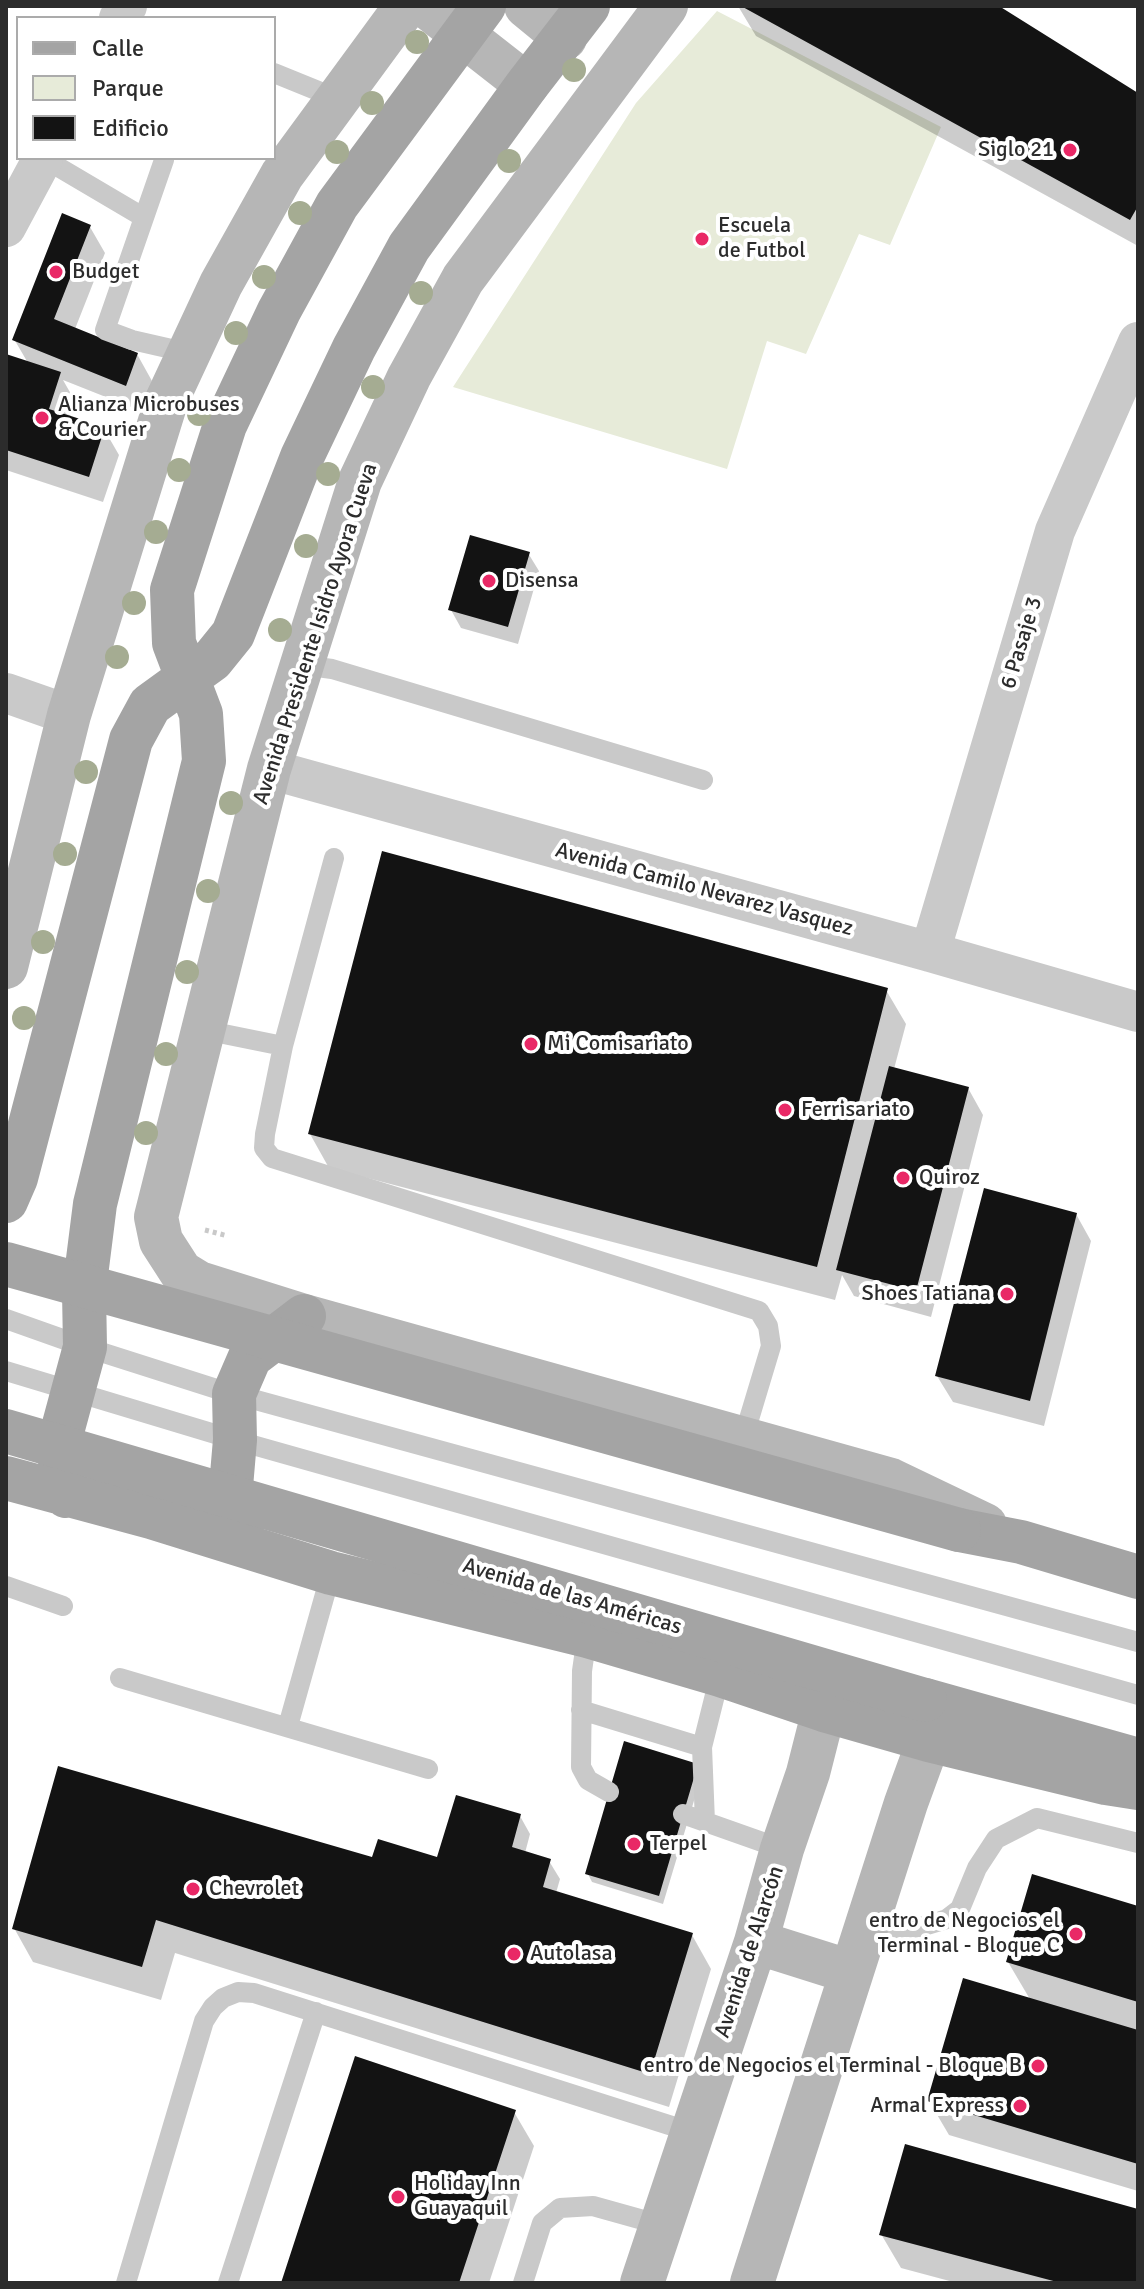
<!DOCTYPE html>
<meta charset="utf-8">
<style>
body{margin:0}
#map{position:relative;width:1144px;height:2289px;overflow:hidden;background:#fff;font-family:Signika,sans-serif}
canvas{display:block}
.frame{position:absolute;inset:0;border:8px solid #2c2c2c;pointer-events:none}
.legend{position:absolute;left:16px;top:16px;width:260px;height:144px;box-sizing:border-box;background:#fff;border:2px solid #ababab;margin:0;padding:10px 14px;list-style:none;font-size:24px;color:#2c2c2c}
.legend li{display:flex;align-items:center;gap:16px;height:40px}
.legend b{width:40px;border:2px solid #ababab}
</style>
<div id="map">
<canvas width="1144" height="2289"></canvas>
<div class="frame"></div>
<ul class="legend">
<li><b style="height:10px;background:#a4a4a4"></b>Calle</li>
<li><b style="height:22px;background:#e7ebd9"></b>Parque</li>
<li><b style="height:22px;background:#131313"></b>Edificio</li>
</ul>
</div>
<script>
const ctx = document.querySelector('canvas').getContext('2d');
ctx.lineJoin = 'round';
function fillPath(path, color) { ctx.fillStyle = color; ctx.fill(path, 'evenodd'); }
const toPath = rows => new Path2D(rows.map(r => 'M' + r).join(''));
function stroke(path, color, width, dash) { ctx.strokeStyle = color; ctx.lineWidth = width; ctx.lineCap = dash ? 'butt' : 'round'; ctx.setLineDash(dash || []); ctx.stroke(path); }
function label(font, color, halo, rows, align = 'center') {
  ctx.font = font + ' Signika,sans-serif'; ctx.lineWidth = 8; ctx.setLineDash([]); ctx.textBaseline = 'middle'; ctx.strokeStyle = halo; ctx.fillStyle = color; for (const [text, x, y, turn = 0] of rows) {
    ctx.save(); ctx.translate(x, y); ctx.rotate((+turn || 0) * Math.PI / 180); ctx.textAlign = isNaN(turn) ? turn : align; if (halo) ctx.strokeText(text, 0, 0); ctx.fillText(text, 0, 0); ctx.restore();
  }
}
const green = toPath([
 [717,11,941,127,890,245,859,234,806,354,767,341,727,469,453,387,636,103]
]);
const shadow = toPath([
 [738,6,995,6,1138,95,1138,246,756,36],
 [90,227,105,253,75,329,137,354,152,381,141,411,63,380,75,401,70,417,104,429,119,455,103,502,6,470,6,356,28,363,14,339],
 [528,553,539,571,518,644,461,628,451,610],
 [886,990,906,1024,894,1069,968,1088,983,1115,931,1317,854,1296,842,1275,835,1300,329,1168,310,1134],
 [1076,1214,1091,1241,1044,1426,953,1402,937,1376],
 [625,1744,702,1774,663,1904,592,1882,588,1874],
 [520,1816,530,1834,525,1853,549,1861,560,1879,556,1893,692,1935,711,1969,669,2107,175,1953,161,2000,33,1962,14,1928,374,1860,438,1860],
 [1138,1908,1138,2191,949,2135,929,2101,1031,2001,1008,1962],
 [514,2112,534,2146,489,2283,283,2283],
 [1138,2211,1138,2283,957,2283,901,2268,881,2234]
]);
const building = toPath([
 [741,6,999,6,1138,93,1138,206,1130,220],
 [62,213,91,225,54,319,138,353,126,386,12,340],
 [6,354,61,372,49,409,105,427,89,477,6,450],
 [470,535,530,552,508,627,448,610],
 [382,851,888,988,817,1267,308,1134],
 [889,1066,969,1087,916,1291,836,1270],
 [984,1188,1077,1213,1030,1401,935,1376],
 [624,1741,698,1764,659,1896,585,1874],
 [58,1766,372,1857,378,1839,437,1857,456,1795,521,1814,512,1847,551,1859,543,1887,693,1933,650,2074,156,1920,142,1967,12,1929],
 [1032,1874,1138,1906,1138,2002,1006,1962],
 [963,1978,1138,2030,1138,2164,927,2101],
 [355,2056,516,2110,459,2283,281,2283],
 [905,2144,1138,2209,1138,2283,1061,2283,879,2235]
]);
const path = toPath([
 [205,1230,228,1236]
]);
const lane = toPath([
 [274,73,338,99],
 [43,158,143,217],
 [164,160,105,330,132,340,189,353],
 [302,665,332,669,703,780],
 [204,1030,283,1046,265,1134,264,1148,272,1158,759,1311,768,1326,771,1346,743,1439],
 [283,1046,334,858],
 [6,1319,85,1347,223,1391,1138,1642],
 [6,1371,235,1440,1138,1695],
 [6,1586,63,1606],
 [587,1636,582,1671,581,1767,588,1780,609,1792],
 [120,1678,428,1769],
 [581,1710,702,1747,720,1675],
 [288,1726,331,1573],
 [702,1747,705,1822],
 [683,1814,782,1849],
 [862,1939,914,1929,947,1919,960,1909,977,1868,996,1839,1037,1818,1138,1843],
 [126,2283,204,2021,213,2007,223,1998,238,1992,254,1993,691,2132],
 [228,2283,316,2012],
 [523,2283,542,2223,560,2208,593,2206,661,2225]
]);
const street = toPath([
 [119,18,127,6],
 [6,227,43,158],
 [6,693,69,715],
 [269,769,930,952,1138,1012],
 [930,952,1055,531,1138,342]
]);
const secondary = toPath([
 [426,6,527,85],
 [526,6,565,38],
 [666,6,463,279,409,377,360,481,269,769,156,1217,161,1241,181,1272,199,1283,304,1316,891,1480,985,1525],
 [6,967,69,715,166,402,221,284,282,175,406,6],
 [756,1942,851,1972],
 [642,2283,756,1942,782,1849,808,1773,824,1710],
 [752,2283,906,1803,929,1740]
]);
const primary = toPath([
 [6,1201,16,1178,131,740,150,705,212,660,233,634,302,457,354,348,409,247,527,85,588,6],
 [6,1478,151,1517,331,1573,587,1636,720,1675,824,1710,929,1740,1106,1783,1138,1788],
 [66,1496,60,1468,62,1432,85,1347,84,1291,95,1204,204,761,201,714,174,643,172,590,225,425,279,311,337,205,484,6],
 [959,1530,1021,1542,1138,1577],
 [241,1534,230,1498,235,1440,234,1394,250,1357,304,1316],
 [925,1700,1138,1760]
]);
const primaryBridge = toPath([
 [6,1264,959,1530],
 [6,1431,925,1700]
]);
const trees = [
 [417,42],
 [574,70],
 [372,103],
 [337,152],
 [509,161],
 [300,213],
 [264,277],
 [421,293],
 [236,333],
 [373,387],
 [199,414],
 [179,470],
 [328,474],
 [156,532],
 [306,546],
 [134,603],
 [280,630],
 [117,657],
 [86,772],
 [231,803],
 [65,854],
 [208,891],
 [43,942],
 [187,972],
 [24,1018],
 [166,1054],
 [146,1133]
];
const markers = [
 [1070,150,8,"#e92866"],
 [702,239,8,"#e92866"],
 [56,272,8,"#e92866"],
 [42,418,8,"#e92866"],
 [489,581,8,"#e92866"],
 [531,1044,8,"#e92866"],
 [785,1110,8,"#e92866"],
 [903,1178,8,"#e92866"],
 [1007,1294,8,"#e92866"],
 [634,1844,8,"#e92866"],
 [193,1889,8,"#e92866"],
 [1076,1934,8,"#e92866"],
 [514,1954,8,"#e92866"],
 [1038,2066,8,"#e92866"],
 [1020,2106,8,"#e92866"],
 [398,2197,8,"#e92866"]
];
const poiNames = [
 ["Siglo 21",1054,150,"right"],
 ["Escuela",718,226],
 ["de Futbol",718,251],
 ["Budget",72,272],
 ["Alianza Microbuses",58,405],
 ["& Courier",58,430],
 ["Disensa",505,581],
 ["Mi Comisariato",547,1044],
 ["Ferrisariato",801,1110],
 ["Quiroz",919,1178],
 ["Shoes Tatiana",991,1294,"right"],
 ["Terpel",650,1844],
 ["Chevrolet",209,1889],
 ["entro de Negocios el",1060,1921,"right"],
 ["Terminal - Bloque C",1060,1946,"right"],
 ["Autolasa",530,1954],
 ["entro de Negocios el Terminal - Bloque B",1022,2066,"right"],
 ["Armal Express",1004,2106,"right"],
 ["Holiday Inn",414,2184],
 ["Guayaquil",414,2209]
];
const streetNames = [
 ["Avenida Presidente Isidro Ayora Cueva",316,634,-72],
 ["6 Pasaje 3",1022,643,-73],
 ["Avenida Camilo Nevarez Vasquez",704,890,15],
 ["Avenida de las Américas",572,1597,16],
 ["Avenida de Alarcón",750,1952,-72]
];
fillPath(green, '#e7ebd9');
fillPath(shadow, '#0003');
fillPath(building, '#131313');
stroke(path, '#c9c9c9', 5, [4, 4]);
stroke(lane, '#c9c9c9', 20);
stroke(street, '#c9c9c9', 40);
stroke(secondary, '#b6b6b6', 44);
stroke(primary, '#a4a4a4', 44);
stroke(primaryBridge, '#a4a4a4', 44);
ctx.fillStyle = '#a5ac92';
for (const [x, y] of trees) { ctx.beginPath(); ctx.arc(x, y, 12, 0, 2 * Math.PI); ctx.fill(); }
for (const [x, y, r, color] of markers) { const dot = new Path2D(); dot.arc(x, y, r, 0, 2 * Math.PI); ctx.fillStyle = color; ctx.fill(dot); stroke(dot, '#fff', 3); }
label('22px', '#2c2c2c', '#fff', poiNames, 'left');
label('22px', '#2c2c2c', '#fff', streetNames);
</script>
